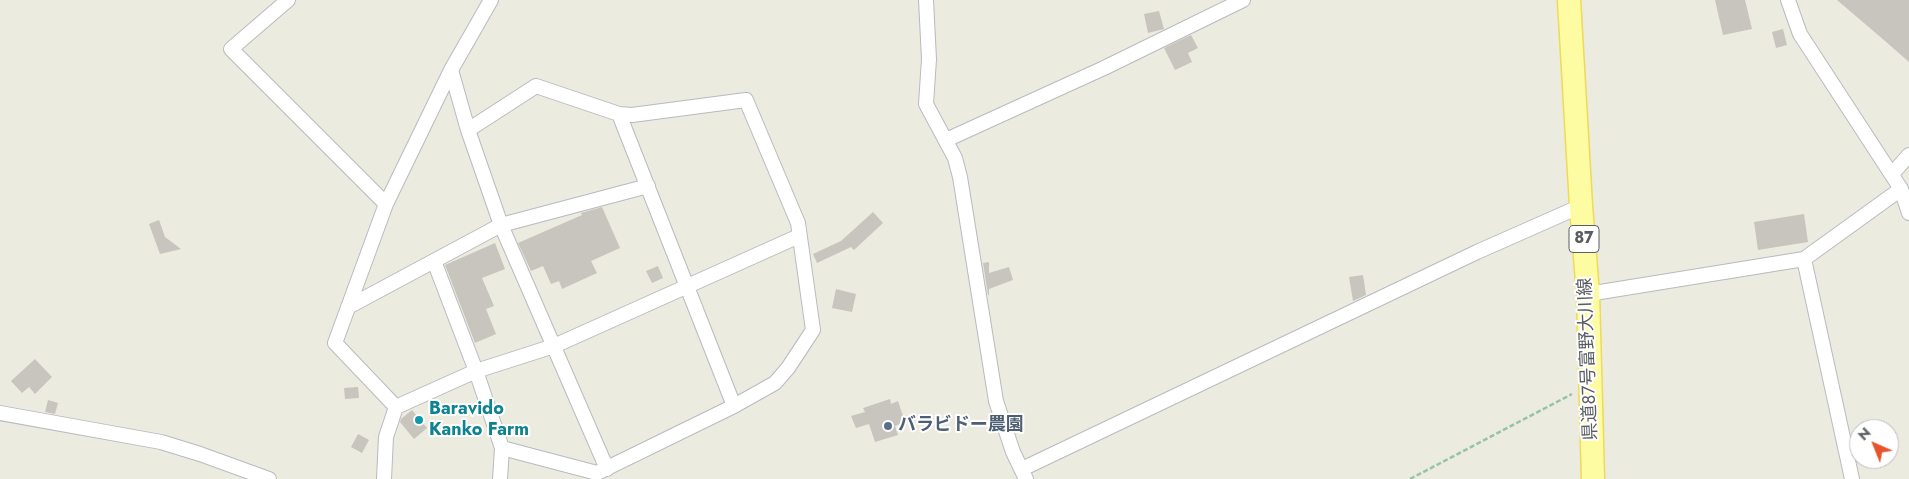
<!DOCTYPE html>
<meta charset="utf-8">
<style>
body{margin:0}
#map{position:relative;width:1909px;height:479px;overflow:hidden;background:#ecebe0;font-family:Jost,sans-serif}
canvas{display:block}
.north{position:absolute;left:1849px;top:419px;width:50px;height:50px;box-sizing:border-box;background:#fff;border:1px solid #bdbec0;border-radius:50%;rotate:316deg;font-size:14px;font-weight:700;line-height:20px;text-align:center;color:#595c61}
.north::after{content:'';display:block;margin:auto;width:18px;height:22px;background:#e7542c;clip-path:polygon(50% 0,100% 100%,50% 72%,0 100%)}
</style>
<div id="map">
<canvas width="1909" height="479"></canvas>
<div class="north">N</div>
</div>
<script>
const ctx = document.querySelector('canvas').getContext('2d');
ctx.lineJoin = 'round';
function fillPath(path, color) { ctx.fillStyle = color; ctx.fill(path, 'evenodd'); }
const toPath = rows => new Path2D(rows.map(r => 'M' + r).join(''));
function stroke(path, color, width, dash) { ctx.strokeStyle = color; ctx.lineWidth = width; ctx.lineCap = dash ? 'butt' : 'round'; ctx.setLineDash(dash || []); ctx.stroke(path); }
function label(font, color, halo, rows, align = 'center') {
  ctx.font = font + ' Jost,"Noto Sans JP",sans-serif'; ctx.lineWidth = 4; ctx.setLineDash([]); ctx.textBaseline = 'middle'; ctx.strokeStyle = halo; ctx.fillStyle = color; for (const [text, x, y, turn = 0] of rows) {
    ctx.save(); ctx.translate(x, y); ctx.rotate((+turn || 0) * Math.PI / 180); ctx.textAlign = isNaN(turn) ? turn : align; if (halo) ctx.strokeText(text, 0, 0); ctx.fillText(text, 0, 0); ctx.restore();
  }
}
const building = toPath([
 [1715,0,1745,0,1752,29,1723,35],
 [1837,0,1909,0,1909,62,1885,41],
 [1159,11,1164,29,1148,33,1144,14],
 [1783,29,1787,45,1776,48,1772,32],
 [1191,35,1198,48,1188,53,1192,62,1175,70,1164,48],
 [602,207,620,248,591,261,597,273,562,289,559,281,551,284,543,266,531,271,518,243,582,215,581,213],
 [873,212,883,223,854,250,851,247,817,263,813,254,841,241],
 [1804,214,1808,242,1758,250,1754,222],
 [159,220,165,237,181,249,160,254,149,224],
 [495,243,505,269,482,278,494,306,486,309,496,334,475,343,445,265],
 [989,262,989,273,1009,267,1013,280,989,289,989,295,988,295,983,263],
 [658,266,663,278,652,283,646,271],
 [1363,275,1366,295,1353,301,1349,277],
 [836,289,856,294,852,312,832,308],
 [35,359,52,377,35,394,29,387,22,393,11,381],
 [358,387,359,398,345,399,344,388],
 [890,399,891,404,898,401,905,422,895,426,898,435,875,442,869,424,856,428,851,416,865,412,863,408],
 [48,400,58,403,55,414,45,412],
 [412,410,427,428,414,439,400,422,401,419],
 [358,434,369,440,362,453,351,447]
]);
const path = toPath([
 [1410,479,1572,394]
]);
const minor = toPath([
 [288,0,231,49,386,204],
 [926,0,929,59,926,104,955,158,960,177,996,401,1013,452,1026,479],
 [1788,0,1800,34,1901,189,1909,213],
 [451,70,468,130,501,225,607,469],
 [619,114,734,406],
 [468,130,536,86,619,114,632,115,746,100,798,223,813,330,788,368,775,383,734,406,597,473,502,448],
 [946,140,1104,68,1243,0],
 [1892,174,1909,155],
 [1804,259,1852,479],
 [434,261,476,371,502,448,500,479],
 [1588,294,1804,259,1901,189],
 [348,307,501,225,648,186],
 [396,407,335,343,386,204,451,70,491,0],
 [0,413,161,442,200,454,269,479],
 [1022,469,1477,252,1581,206],
 [384,479,386,437,396,407,476,371,554,346,799,236]
]);
const primary = toPath([
 [1569,0,1581,206,1588,294,1593,479]
]);
const markers = [
 [419,420,5,"#0f9aa8"],
 [888,426,5,"#5c6f8a"]
];
const shields = [
 [1584,239,30]
];
const shieldNames = [
 ["87",1584,239]
];
const streetNames = [
 ["県道87号富野大川線",1589,359,-92]
];
const cultureNames = [
 ["Baravido",429,410],
 ["Kanko Farm",429,431]
];
const serviceNames = [
 ["バラビドー農園",898,426]
];
fillPath(building, '#c7c5be');
stroke(minor, '#b8babf', 16);
stroke(primary, '#efd956', 25);
stroke(path, '#95c2a8', 2.5, [5, 2.5]);
stroke(minor, '#fff', 14);
stroke(primary, '#fefca3', 22);
for (const [x, y, r, color] of markers) { const dot = new Path2D(); dot.arc(x, y, r, 0, 2 * Math.PI); ctx.fillStyle = color; ctx.fill(dot); stroke(dot, '#fff', 2); }
for (const [x, y, w] of shields) { const box = new Path2D(); box.roundRect(x - w / 2, y - 13.5, w, 27, 4); ctx.fillStyle = '#fff'; ctx.fill(box); stroke(box, '#595c61', 1); }
label('bold 16px', '#595c61', null, shieldNames);
label('18px', '#595c61', '#fff', streetNames);
label('bold 18px', '#0d838f', '#fff', cultureNames, 'left');
label('bold 18px', '#4e5e75', '#fff', serviceNames, 'left');
</script>
